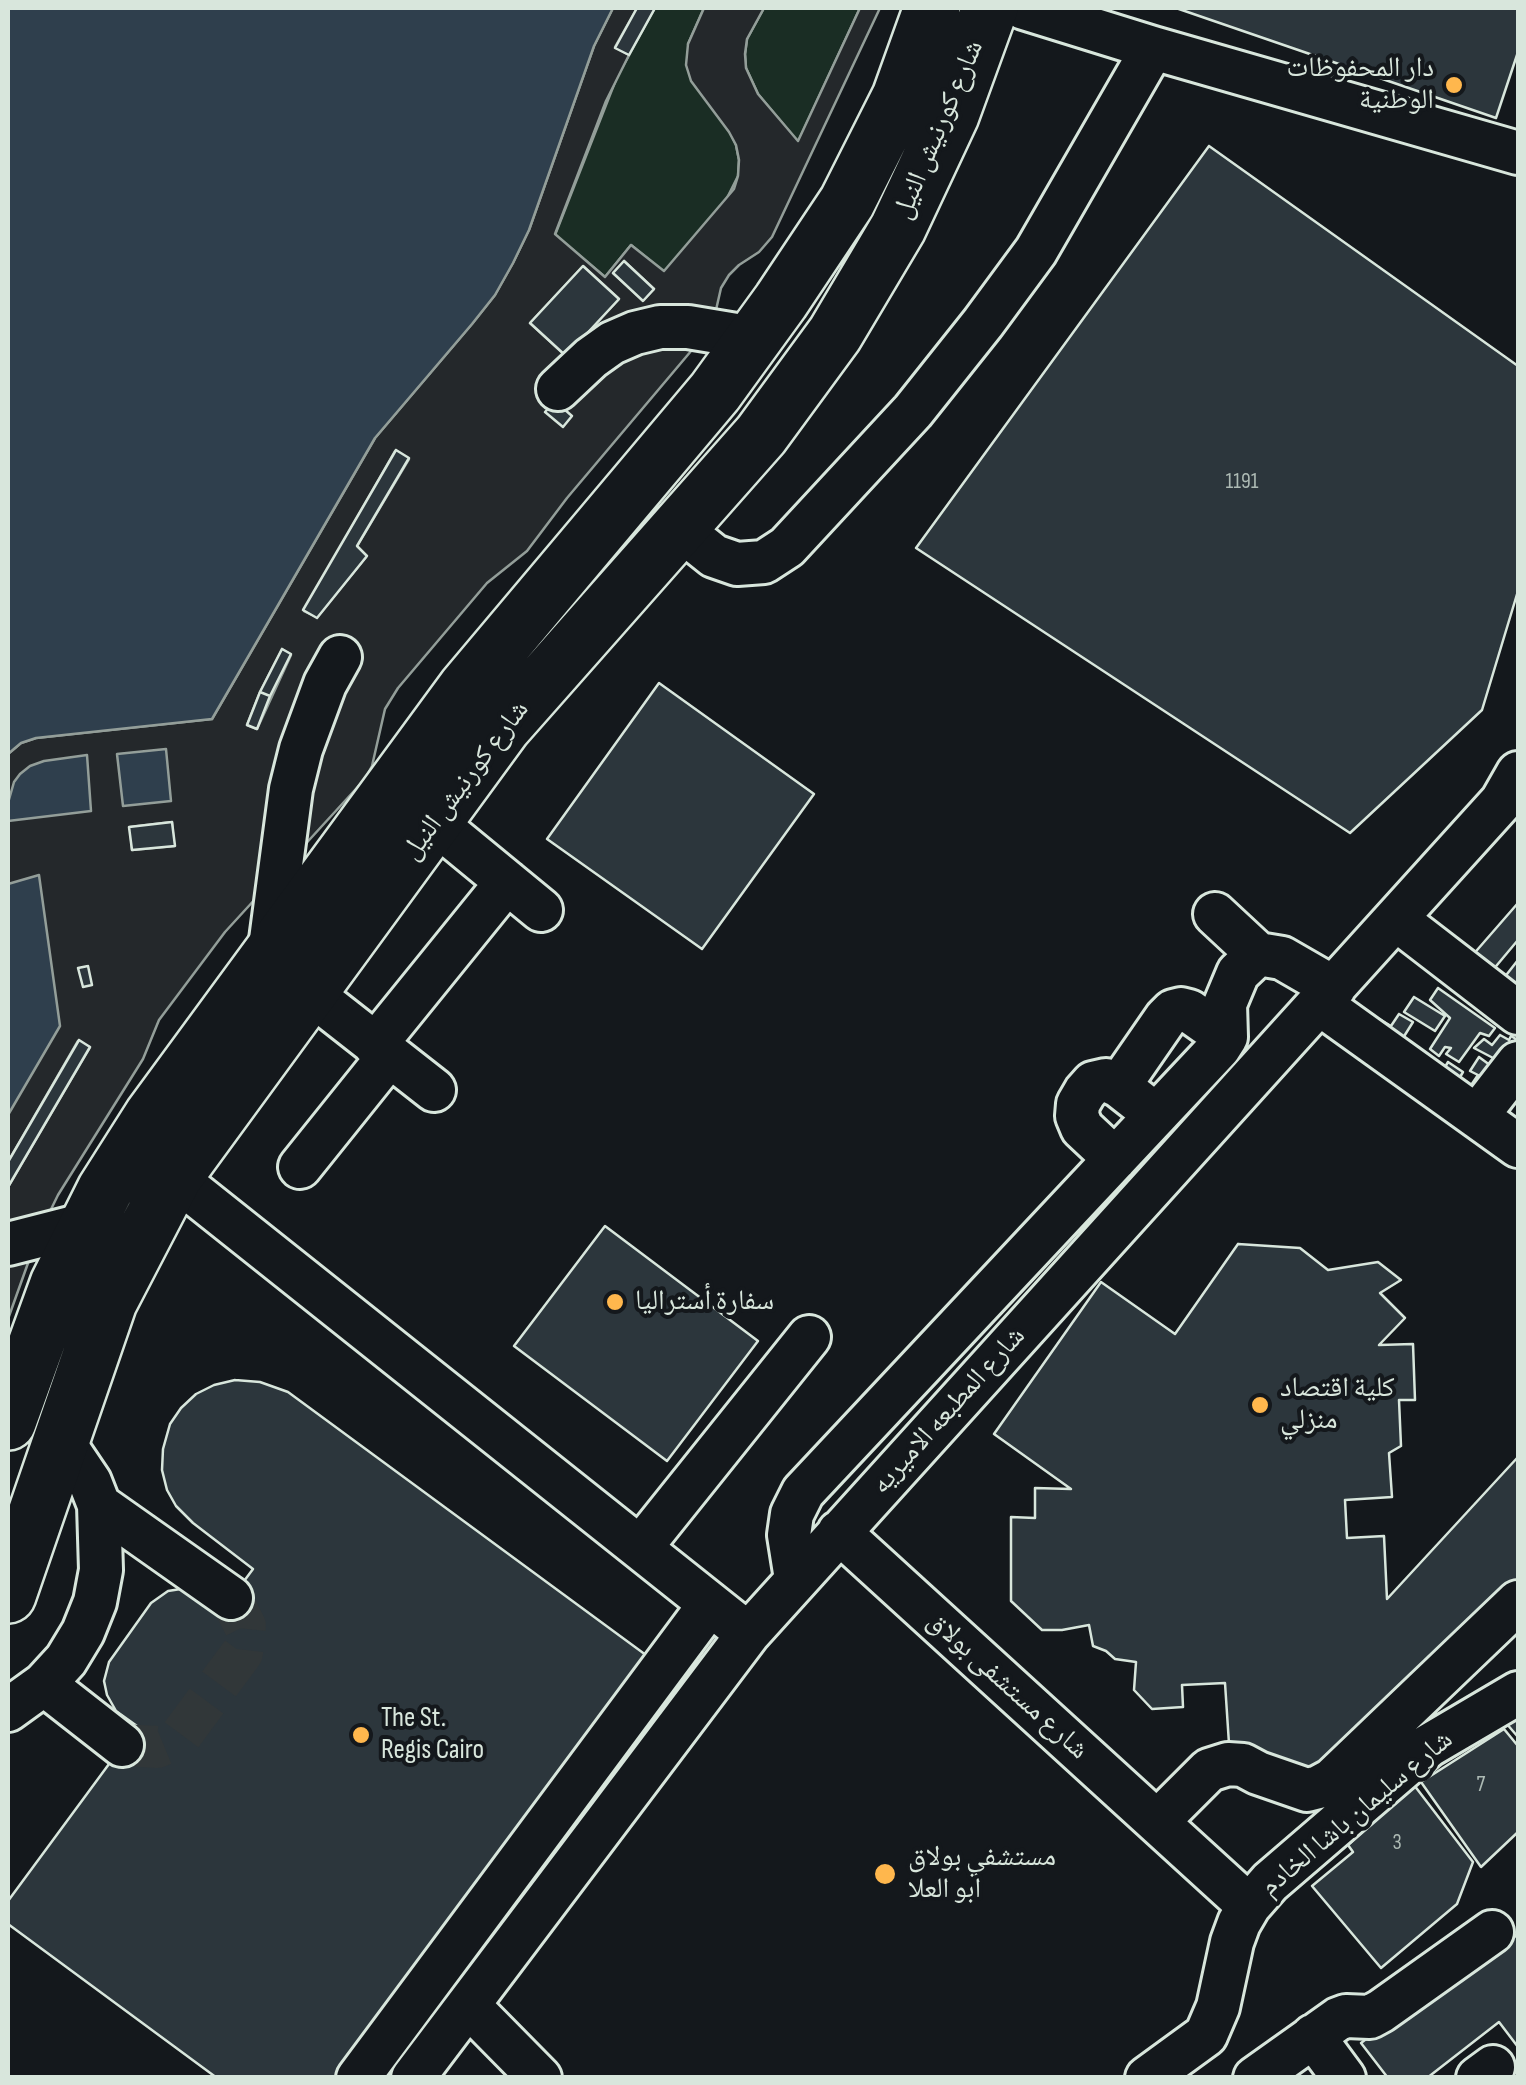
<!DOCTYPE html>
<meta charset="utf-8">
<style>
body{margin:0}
#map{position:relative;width:1526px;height:2085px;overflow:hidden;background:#14181c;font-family:"Sofia Sans Condensed",sans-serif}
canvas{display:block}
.frame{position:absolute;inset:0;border:10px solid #d8e6dc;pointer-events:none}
</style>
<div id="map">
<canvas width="1526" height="2085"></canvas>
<div class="frame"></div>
</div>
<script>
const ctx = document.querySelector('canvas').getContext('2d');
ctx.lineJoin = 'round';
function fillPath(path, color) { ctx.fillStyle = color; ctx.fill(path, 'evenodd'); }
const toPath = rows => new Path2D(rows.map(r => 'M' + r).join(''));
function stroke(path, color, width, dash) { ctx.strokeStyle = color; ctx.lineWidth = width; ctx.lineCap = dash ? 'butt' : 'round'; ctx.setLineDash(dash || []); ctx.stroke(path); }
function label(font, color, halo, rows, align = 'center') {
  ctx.font = font + ' "Sofia Sans Condensed","Noto Naskh Arabic",sans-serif'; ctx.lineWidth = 8; ctx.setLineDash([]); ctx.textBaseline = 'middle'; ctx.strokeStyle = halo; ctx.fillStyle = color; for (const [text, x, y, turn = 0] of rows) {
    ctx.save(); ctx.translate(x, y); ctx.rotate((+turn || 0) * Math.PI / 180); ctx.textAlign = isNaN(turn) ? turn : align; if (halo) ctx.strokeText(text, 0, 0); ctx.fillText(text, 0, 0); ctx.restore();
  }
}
const green = toPath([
 [655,8,704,8,688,44,736,145,739,160,738,176,726,200,664,272,631,245,605,277,555,235,617,77,655,8],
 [764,8,860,8,798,142,758,94,746,68,745,54,747,39,764,8]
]);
const parking = toPath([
 [613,8,637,8,615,47,629,55,606,101,555,234,605,277,631,245,664,271,734,189,738,176,739,160,736,145,729,132,691,81,686,65,688,44,704,8,764,8,747,39,745,54,746,68,758,94,798,141,860,8,880,8,772,237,759,252,739,265,729,275,721,288,716,310,697,344,567,498,527,551,487,583,398,688,385,709,372,766,365,779,225,932,159,1020,143,1059,58,1195,37,1238,8,1319,8,1187,90,1047,78,1041,8,1162,8,754,21,743,36,738,212,719,375,438,472,324,495,295,513,263,529,230,594,46,613,8],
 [624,261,654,289,643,300,613,273,624,261],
 [583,266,619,299,566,356,530,323,583,266],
 [395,451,409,459,357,546,366,557,317,617,304,611,395,451],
 [282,649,291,655,257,729,247,725,260,692,282,649],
 [172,822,174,846,132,850,130,827,172,822]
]);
const water = toPath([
 [8,8,613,8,594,46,529,230,513,263,495,295,472,324,375,438,212,719,36,738,21,743,8,754,8,8],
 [166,749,171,801,123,806,117,754,166,749],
 [87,755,91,811,8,821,8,803,14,782,20,774,30,766,44,761,87,755],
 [39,875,60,1026,8,1115,8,884,39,875]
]);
const building = toPath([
 [637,8,655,8,629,55,615,48,637,8],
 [1176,8,1518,8,1518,52,1496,118,1176,8],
 [1209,146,1518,366,1518,591,1482,710,1350,833,916,548,1209,146],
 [624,261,654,289,643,301,613,273,624,261],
 [583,266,619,299,566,356,530,323,583,266],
 [555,401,572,416,563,427,545,412,555,401],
 [396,450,409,458,357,546,367,556,317,618,303,610,396,450],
 [282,649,291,654,270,696,260,692,282,649],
 [659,683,814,794,702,949,547,839,659,683],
 [260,692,270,696,257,729,247,725,260,692],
 [172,822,175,846,132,850,129,827,172,822],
 [1518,903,1518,940,1492,971,1471,957,1518,903],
 [1518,960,1518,997,1500,983,1518,960],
 [88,966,92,985,83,987,78,968,88,966],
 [1438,988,1495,1028,1489,1036,1480,1033,1459,1062,1446,1054,1451,1048,1445,1047,1439,1056,1430,1049,1450,1018,1430,1000,1438,988],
 [1414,997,1445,1016,1435,1031,1404,1012,1414,997],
 [1399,1014,1413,1022,1403,1038,1371,1020,1374,1016,1391,1026,1399,1014],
 [1500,1035,1509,1040,1511,1036,1516,1039,1508,1054,1495,1059,1474,1048,1484,1039,1492,1045,1500,1035],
 [79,1040,90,1047,8,1187,8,1162,79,1040],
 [1479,1057,1502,1074,1463,1097,1478,1075,1470,1071,1479,1057],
 [1448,1062,1463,1072,1452,1091,1437,1081,1448,1062],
 [605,1226,758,1341,667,1461,514,1346,605,1226],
 [1238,1244,1300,1248,1328,1270,1378,1262,1401,1280,1380,1293,1405,1318,1379,1345,1413,1344,1415,1400,1399,1400,1401,1446,1389,1453,1392,1497,1345,1500,1347,1538,1384,1536,1387,1599,1518,1457,1518,1602,1308,1788,1272,1755,1259,1769,1230,1759,1225,1683,1182,1685,1183,1707,1152,1709,1134,1690,1136,1662,1115,1659,1106,1651,1093,1646,1089,1625,1062,1630,1042,1630,1011,1601,1011,1517,1035,1518,1035,1488,1071,1489,994,1434,1101,1282,1175,1334,1238,1244],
 [235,1380,260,1382,288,1392,650,1658,341,2078,217,2078,8,1924,8,1901,137,1726,116,1711,107,1695,104,1681,109,1662,151,1603,168,1591,187,1588,224,1608,253,1569,193,1523,176,1506,167,1490,162,1470,163,1449,170,1424,181,1408,196,1394,214,1385,235,1380],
 [1518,1701,1518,1737,1500,1716,1518,1701],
 [1504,1729,1518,1746,1518,1832,1481,1867,1421,1782,1504,1729],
 [1414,1785,1473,1862,1457,1904,1381,1968,1312,1886,1353,1852,1348,1845,1414,1785],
 [1510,1928,1518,1939,1518,2047,1499,2022,1427,2078,1388,2078,1361,2043,1510,1928]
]);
const minorTunnel = toPath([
 [122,1745,157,1747,179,1738,242,1653,245,1626,231,1598]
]);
const minor = toPath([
 [1024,8,1153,48,1518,153],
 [558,389,591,358,612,343,635,333,660,327,688,327,754,338],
 [679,528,714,556,737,564,764,562,787,547,913,411,983,323,1036,251,1153,48],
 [434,822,541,910],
 [1215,914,1258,954],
 [1396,919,1518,1013],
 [269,955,291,789,301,749,325,684,340,657],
 [309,992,434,1090],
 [1320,1004,1518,1146],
 [375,1045,507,882],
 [1119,1086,1166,1018,1173,1011,1181,1009,1189,1011,1226,1037],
 [1477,1116,1518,1063],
 [1115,1159,1082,1128,1077,1116,1078,1104,1085,1092,1093,1083,1106,1080,1119,1086,1156,1115],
 [300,1167,389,1056],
 [174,1177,748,1634],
 [8,1244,90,1223],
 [99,1505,231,1598],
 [839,1532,1249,1906],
 [640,1548,809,1337],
 [796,1579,789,1535,792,1514,803,1492,1219,1048,1226,1037,1225,1004,1238,973,1258,954,1282,958,1334,988],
 [44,1684,122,1745],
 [8,1710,44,1684,66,1660,83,1632,95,1602,101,1570,99,1505,90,1482,61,1439],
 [1157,1822,1209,1770,1228,1764,1243,1765,1258,1773,1307,1790,1319,1787,1332,1780,1518,1602],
 [469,2006,540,2078],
 [1313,2036,1344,2078],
 [358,2078,710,1604],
 [413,2078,748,1634,1502,801,1518,773],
 [1147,2078,1206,2035,1218,2007,1232,1942,1239,1923,1249,1906,1270,1882,1428,1746,1518,1693],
 [1255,2078,1338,2019,1346,2016,1370,2017,1381,2011,1492,1932],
 [1478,2078,1493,2067]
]);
const highway = toPath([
 [8,1422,58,1284,105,1190,152,1116,466,688,715,392,781,301,847,202,900,97,932,8],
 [8,1595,109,1302,174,1177,503,727,761,435,835,334,898,228,951,115,990,8]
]);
const markers = [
 [1454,85,10,"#ffb74d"],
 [615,1302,10,"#ffb74d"],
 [1260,1405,10,"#ffb74d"],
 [361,1735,10,"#ffb74d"],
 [885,1874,12,"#ffb74d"]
];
const numberNames = [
 ["1191",1242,482],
 ["7",1481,1785],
 ["3",1397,1843]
];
const poiNames = [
 ["دار المحفوظات",1434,69,"right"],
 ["الوطنية",1434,101,"right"],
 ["سفارة أستراليا",635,1302],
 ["كلية اقتصاد",1280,1389],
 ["منزلي",1280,1421],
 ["The St.",381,1719],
 ["Regis Cairo",381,1751],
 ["مستشفي بولاق",908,1858],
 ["ابو العلا",908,1890]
];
const streetNames = [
 ["شارع كورنيش النيل",939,130,-67],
 ["شارع كورنيش النيل",466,781,-53],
 ["شارع المطبعه الاميريه",949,1411,-48],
 ["شارع مستشفى بولاق",1007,1686,42],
 ["شارع سليمان باشا الخادم",1357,1814,-40]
];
fillPath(green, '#1a2d24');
stroke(green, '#939e99', 2.5);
fillPath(parking, '#24282b');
stroke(parking, '#939e99', 2.5);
fillPath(water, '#2f3f4d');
stroke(water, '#939e99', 2.5);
fillPath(building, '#2c363c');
stroke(building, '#d8e6dc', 2.5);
stroke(minorTunnel, '#313739', 42, [42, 21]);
stroke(minor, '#d8e6dc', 48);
stroke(highway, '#d8e6dc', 60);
stroke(minor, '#14181c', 42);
stroke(highway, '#14181c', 55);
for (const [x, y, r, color] of markers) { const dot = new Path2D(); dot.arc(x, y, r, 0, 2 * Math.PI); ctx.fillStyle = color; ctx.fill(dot); stroke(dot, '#14181c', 4); }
label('22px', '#adbab4', null, numberNames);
label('28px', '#d8e6dc', '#14181c', poiNames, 'left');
label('28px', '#d8e6dc', '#14181c', streetNames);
</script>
